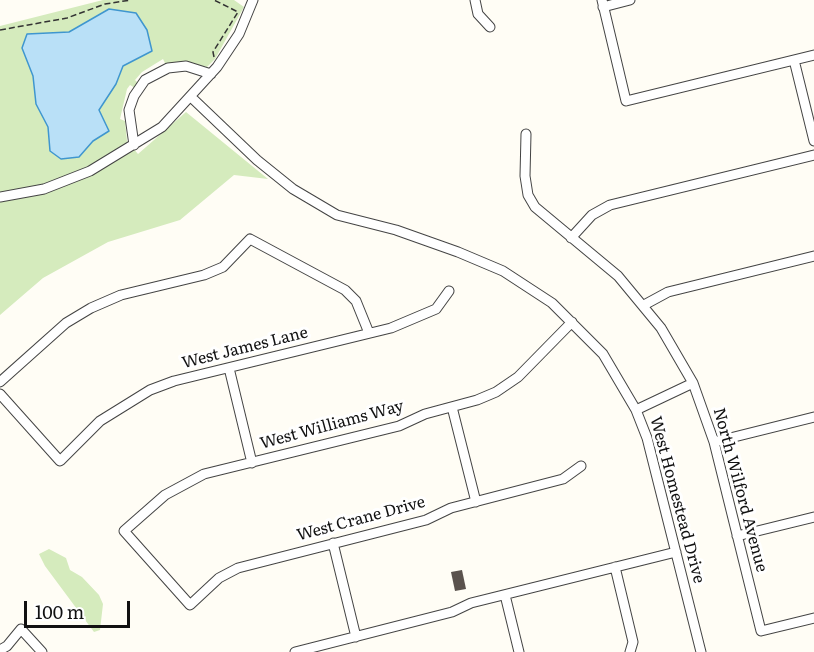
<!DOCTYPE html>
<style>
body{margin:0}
#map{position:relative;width:814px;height:652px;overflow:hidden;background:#fffdf5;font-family:Literata,serif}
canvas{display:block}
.scale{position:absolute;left:24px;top:601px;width:106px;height:27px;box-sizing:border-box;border:3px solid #111;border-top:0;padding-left:8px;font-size:18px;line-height:21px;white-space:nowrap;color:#111;-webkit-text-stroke:4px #fff;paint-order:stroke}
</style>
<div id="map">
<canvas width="814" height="652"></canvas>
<div class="scale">100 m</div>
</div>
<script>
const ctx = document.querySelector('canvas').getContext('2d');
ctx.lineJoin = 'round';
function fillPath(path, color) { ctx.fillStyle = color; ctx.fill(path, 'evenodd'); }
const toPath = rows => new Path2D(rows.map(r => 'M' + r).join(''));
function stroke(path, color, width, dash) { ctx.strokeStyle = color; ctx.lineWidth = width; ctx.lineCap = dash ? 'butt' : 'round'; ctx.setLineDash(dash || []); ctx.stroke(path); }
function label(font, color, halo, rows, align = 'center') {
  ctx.font = font + ' Literata,serif'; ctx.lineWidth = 6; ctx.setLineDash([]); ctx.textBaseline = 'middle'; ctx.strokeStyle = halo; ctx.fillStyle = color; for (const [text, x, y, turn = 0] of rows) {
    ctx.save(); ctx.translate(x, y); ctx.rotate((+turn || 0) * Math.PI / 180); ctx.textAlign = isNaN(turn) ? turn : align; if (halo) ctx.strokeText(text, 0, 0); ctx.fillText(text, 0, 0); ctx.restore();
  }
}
const green = toPath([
 [103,0,234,0,244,7,215,59,207,67,187,63,166,65,163,59,142,72,135,80,139,84,135,88,130,85,127,89,120,119,125,121,127,141,138,154,186,112,268,179,234,175,180,220,108,242,43,278,0,315,0,26],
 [49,549,66,558,70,570,82,577,99,595,103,604,100,630,94,632,45,566,39,554]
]);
const water = toPath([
 [109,9,136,13,147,30,152,51,123,66,116,84,99,110,109,131,93,141,79,157,61,159,50,151,48,127,36,104,33,76,22,48,27,34,69,32,109,9]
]);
const building = toPath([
 [462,570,466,589,455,591,451,572]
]);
const path = toPath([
 [0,30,67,18,105,4,131,0],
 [214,57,213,52,238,12,214,0]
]);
const minor = toPath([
 [475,0,478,14,490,27],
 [602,0,626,101,814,55],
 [603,7,630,0],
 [794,60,814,141],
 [191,97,257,160,293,189,337,215,396,230,458,252,503,271,552,303,603,354,636,410,647,438,701,652],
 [526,134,525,176,528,195,535,207,618,276,661,328,693,383,714,442,761,631,814,618],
 [134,145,129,110,134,96,145,80,168,68,186,66,211,74],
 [0,197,44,189,90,171,162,127,217,67,239,34,253,0],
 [571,238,592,215,610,205,814,155],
 [644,305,668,292,814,256],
 [572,322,518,377,496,392,477,400,425,414,399,426,204,474,165,495,124,531,190,605,219,578,238,568,426,520,451,508,563,479,581,466],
 [229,368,252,463],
 [0,382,66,323,91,308,121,295,204,275,223,267,250,239,345,290,356,301,369,333],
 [0,394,60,461,100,421,150,390,174,381,391,328,436,309,449,291],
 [452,407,476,502],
 [636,410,693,383],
 [714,442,814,417],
 [737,536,814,517],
 [333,543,356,637],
 [615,567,633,642,630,652],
 [505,595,519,652],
 [0,650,7,646,21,629,42,652],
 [295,652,452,612,471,603,676,552]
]);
const streetNames = [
 ["West James Lane",245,348,-14],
 ["West Williams Way",332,425,-15],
 ["North Wilford Avenue",740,490,75],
 ["West Homestead Drive",677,500,75],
 ["West Crane Drive",361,519,-15]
];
fillPath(green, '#d5ebbd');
fillPath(water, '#b9e0f7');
stroke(water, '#3f96cf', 1.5);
fillPath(building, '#5a524d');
stroke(minor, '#444', 11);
stroke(path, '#333', 1.5, [6, 3]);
stroke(minor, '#fff', 9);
label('16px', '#111', '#fff', streetNames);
</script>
